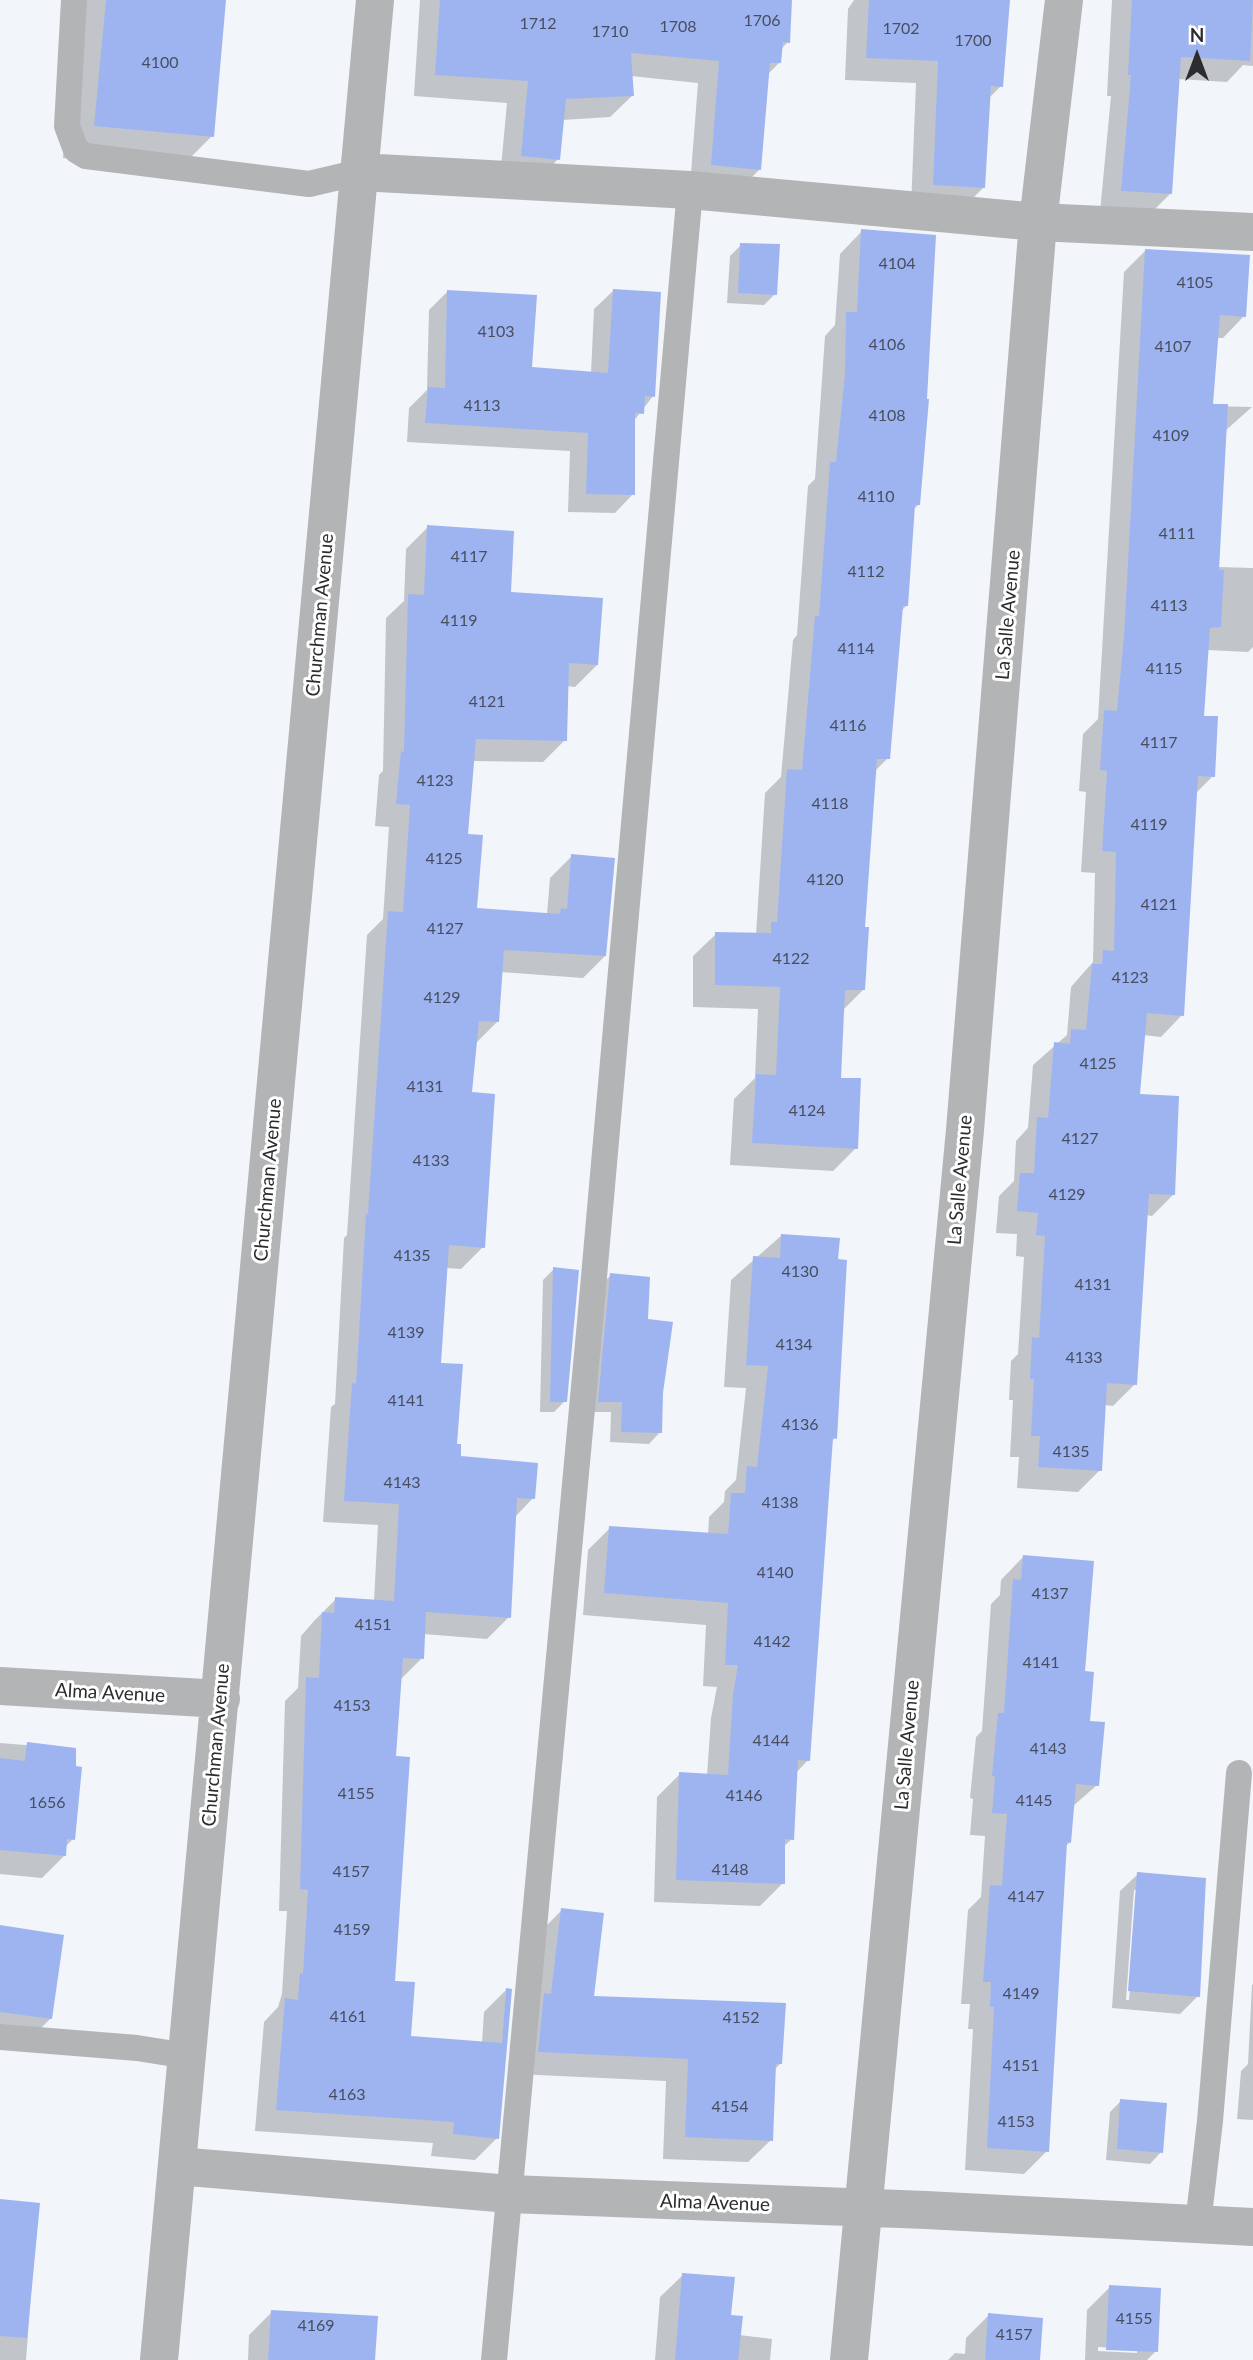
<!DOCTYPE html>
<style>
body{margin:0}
#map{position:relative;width:1253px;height:2360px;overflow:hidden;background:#f2f5fa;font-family:Lato,sans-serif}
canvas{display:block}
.north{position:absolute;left:1162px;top:21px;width:70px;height:70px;-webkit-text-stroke:5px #fff;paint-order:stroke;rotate:0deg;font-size:19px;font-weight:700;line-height:28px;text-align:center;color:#2c2c2e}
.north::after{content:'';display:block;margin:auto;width:24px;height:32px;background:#2c2c2e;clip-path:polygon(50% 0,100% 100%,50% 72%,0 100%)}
</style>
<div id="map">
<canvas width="1253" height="2360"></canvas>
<div class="north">N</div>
</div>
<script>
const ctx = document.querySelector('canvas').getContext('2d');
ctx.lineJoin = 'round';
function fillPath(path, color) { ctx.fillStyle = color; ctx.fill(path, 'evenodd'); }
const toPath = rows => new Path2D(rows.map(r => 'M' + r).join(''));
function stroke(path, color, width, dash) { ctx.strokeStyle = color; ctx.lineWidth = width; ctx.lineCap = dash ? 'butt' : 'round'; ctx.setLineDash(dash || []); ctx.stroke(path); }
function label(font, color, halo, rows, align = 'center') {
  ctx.font = font + ' Lato,sans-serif'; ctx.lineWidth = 6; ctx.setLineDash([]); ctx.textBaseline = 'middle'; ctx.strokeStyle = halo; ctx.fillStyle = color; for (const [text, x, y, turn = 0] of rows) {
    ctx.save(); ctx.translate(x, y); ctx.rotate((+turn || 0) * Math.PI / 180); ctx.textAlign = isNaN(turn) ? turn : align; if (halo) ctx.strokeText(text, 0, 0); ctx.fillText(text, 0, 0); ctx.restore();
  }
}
const shadow = toPath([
 [77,0,224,0,212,136,179,169,63,158],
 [420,0,791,0,788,42,780,50,780,62,768,74,760,169,738,191,690,186,698,83,631,76,632,96,610,117,562,120,558,159,537,181,500,178,507,103,414,96],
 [854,0,1008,0,1001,86,988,99,984,187,961,210,911,207,916,83,845,80,848,9],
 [1112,0,1253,0,1253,66,1243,65,1227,82,1178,79,1170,194,1149,215,1100,212,1111,96,1107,96],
 [862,231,919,504,913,510,906,606,901,611,888,758,874,772,864,929,863,990,842,1011,839,1079,856,1148,833,1171,730,1165,734,1099,755,1078,758,1009,693,1007,693,956,716,934,756,935,765,793,781,777,793,640,797,635,808,486,815,479,825,336,835,325,840,254],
 [741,245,775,294,764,305,727,303,730,256],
 [1145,251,1244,316,1223,338,1216,338,1211,406,1252,407,1225,431,1218,567,1253,568,1253,647,1248,652,1207,650,1202,717,1213,776,1195,794,1182,1015,1161,1037,1143,1035,1138,1095,1174,1194,1152,1216,1146,1215,1135,1384,1113,1406,1104,1405,1100,1470,1078,1492,1017,1488,1019,1457,1010,1457,1013,1400,1009,1400,1011,1361,1018,1354,1024,1257,1016,1256,1017,1234,996,1233,999,1196,1014,1181,1016,1141,1028,1128,1033,1065,1067,1035,1071,987,1093,962,1095,873,1081,872,1086,792,1079,791,1083,734,1098,719,1124,272],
 [448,291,531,369,591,373,594,309,613,291,653,396,633,422,633,494,615,513,568,512,570,451,407,442,409,408,427,390,429,310],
 [428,527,597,665,575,687,566,686,565,740,543,762,472,761,466,836,476,909,547,914,550,878,572,856,605,956,583,978,501,972,498,1021,476,1043,470,1094,483,1247,461,1269,446,1268,439,1364,459,1457,533,1498,515,1517,509,1617,487,1639,423,1634,422,1658,399,1681,394,1758,393,1982,409,2037,482,2043,484,2012,506,1990,497,2138,475,2160,431,2156,433,2143,255,2131,264,2022,278,2007,282,1994,287,1911,279,1911,285,1701,298,1688,301,1636,314,1621,336,1599,374,1601,378,1525,323,1522,331,1407,335,1404,344,1238,347,1235,367,935,383,919,389,827,375,826,379,775,383,771,386,618,404,601,406,549],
 [782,1235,835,1438,831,1442,808,1760,796,1773,792,1839,783,1847,783,1883,760,1906,654,1902,657,1797,680,1774,707,1776,711,1718,717,1687,703,1686,706,1625,583,1615,588,1550,610,1528,708,1535,709,1517,724,1502,725,1491,736,1480,746,1388,724,1387,731,1280],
 [554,1269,565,1401,554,1412,540,1412,543,1280],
 [611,1275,646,1321,662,1393,660,1432,649,1444,610,1442,611,1412,588,1412,600,1286],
 [1023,1557,1083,1672,1097,1785,1072,1807,1070,1842,1065,1847,1047,2151,1024,2174,965,2170,973,2029,968,2029,970,2004,961,2004,968,1910,981,1897,985,1836,970,1835,973,1799,970,1798,976,1737,982,1731,991,1604,1000,1595,1001,1580],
 [0,1743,74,1749,73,1839,65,1847,65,1855,42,1878,0,1874],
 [1138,1874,1198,1996,1180,2014,1112,2008,1120,1891],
 [1134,1890,1138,1890,1129,2000,1126,2000],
 [562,1910,592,1998,780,2064,774,2070,771,2140,748,2162,663,2159,666,2081,517,2074,539,1933],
 [0,1927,51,2018,30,2039,0,2035],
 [1252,1985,1253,1984,1253,2120,1237,2119,1241,2071,1248,2064],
 [1121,2101,1161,2152,1150,2164,1106,2160,1110,2112],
 [0,2201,38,2205,26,2360,0,2360],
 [683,2275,730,2316,739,2335,772,2339,770,2360,655,2360,660,2297],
 [1110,2287,1156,2351,1147,2360,1085,2360,1087,2310],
 [1098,2347,1137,2349,1137,2353,1098,2351],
 [272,2312,373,2360,248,2360,249,2335],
 [989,2315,1038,2360,948,2360,955,2353,965,2354,966,2338]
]);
const building = toPath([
 [106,0,226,0,214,137,94,126],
 [440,0,792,0,790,43,783,42,781,63,770,63,761,170,711,165,719,61,631,53,634,96,566,99,560,160,521,156,528,81,435,75],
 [869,0,1010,0,1003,87,991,86,985,188,933,185,938,61,866,58],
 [1132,0,1253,0,1250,61,1181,57,1172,194,1121,191,1131,75,1128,75],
 [861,229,936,235,927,399,929,399,920,505,915,505,908,606,903,606,890,759,877,759,865,927,869,927,865,990,845,990,841,1078,861,1078,858,1149,752,1143,756,1074,776,1075,780,987,715,985,715,932,771,933,771,922,777,922,787,769,802,770,815,616,819,616,830,462,836,462,845,374,846,312,857,312],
 [740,243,780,244,777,295,738,293],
 [1145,249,1250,255,1246,317,1220,315,1213,404,1228,404,1219,570,1224,570,1221,627,1210,628,1204,716,1218,716,1215,777,1198,776,1184,1016,1147,1013,1140,1094,1179,1096,1175,1195,1149,1194,1137,1385,1107,1383,1102,1471,1038,1467,1040,1436,1031,1436,1034,1379,1030,1379,1032,1337,1039,1338,1045,1236,1036,1235,1038,1213,1017,1211,1020,1173,1034,1173,1037,1117,1048,1118,1054,1042,1070,1044,1071,1029,1086,1030,1092,964,1102,964,1103,950,1114,951,1116,852,1102,851,1107,771,1100,770,1104,710,1117,711,1124,636],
 [613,289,661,292,655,397,645,396,644,414,635,413,635,495,586,494,588,433,425,423,428,387,445,388,447,290,537,295,532,367,608,373],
 [427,525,514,531,511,592,603,598,598,665,569,663,567,741,476,739,468,834,483,835,477,908,560,914,561,908,567,909,571,854,615,858,606,956,504,950,499,1022,479,1021,472,1092,495,1094,485,1248,449,1245,441,1363,463,1364,457,1444,461,1444,461,1456,538,1463,535,1499,517,1498,511,1618,426,1612,424,1659,403,1658,396,1756,410,1757,395,1981,415,1982,411,2036,502,2043,506,1988,512,1989,499,2139,453,2134,454,2122,276,2110,285,1998,298,2000,300,1973,303,1974,308,1890,300,1889,306,1677,319,1678,322,1612,334,1613,335,1597,394,1601,399,1504,344,1501,352,1383,356,1384,366,1214,368,1214,388,911,403,912,410,805,396,804,401,751,404,752,408,594,424,595],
 [781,1234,840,1238,838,1259,847,1260,837,1439,833,1438,810,1761,798,1760,794,1840,785,1839,785,1884,676,1880,679,1772,728,1775,733,1694,738,1665,725,1665,728,1603,604,1593,609,1526,728,1534,731,1493,745,1493,747,1466,757,1467,768,1366,746,1365,753,1256,780,1258],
 [553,1267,579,1270,567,1402,550,1402],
 [610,1273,650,1277,648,1319,673,1322,663,1393,662,1433,621,1432,622,1402,598,1402],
 [1023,1555,1094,1561,1085,1671,1094,1672,1090,1721,1105,1722,1099,1786,1076,1784,1071,1843,1067,1842,1049,2152,987,2148,994,2007,990,2007,991,1982,983,1982,990,1885,1002,1886,1007,1814,992,1813,995,1776,992,1776,998,1713,1004,1713,1013,1579,1021,1580],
 [27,1742,76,1748,76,1766,82,1767,75,1840,67,1839,66,1856,0,1850,0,1758,25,1761],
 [1137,1872,1206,1878,1200,1997,1128,1991],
 [561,1908,604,1913,594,1996,786,2003,782,2064,776,2064,773,2141,685,2137,688,2059,538,2052,544,1993,551,1994],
 [0,1925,64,1935,52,2019,0,2012],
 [1120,2099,1167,2103,1163,2153,1117,2149],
 [0,2199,40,2203,27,2338,0,2336],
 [682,2273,735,2277,731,2315,743,2316,738,2360,675,2360],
 [1109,2285,1161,2288,1158,2352,1106,2350],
 [271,2310,378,2316,375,2360,268,2360],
 [988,2313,1043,2318,1040,2360,985,2360]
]);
const lane = toPath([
 [74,0,67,126,76,150,86,156,309,184,360,172],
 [0,2037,137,2048,187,2056],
 [1198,2224,1210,2121,1239,1773],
 [494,2360,590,1322,690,190]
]);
const street = toPath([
 [360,172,690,190,1038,222,1253,232],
 [0,1686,221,1699],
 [177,2166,510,2194,926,2210,1253,2227],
 [159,2360,375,0],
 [849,2360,965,1130,1038,222,1064,0]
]);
const numberNames = [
 ["1706",762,21],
 ["1712",538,24],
 ["1708",678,27],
 ["1702",901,29],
 ["1710",610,32],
 ["1700",973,41],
 ["4100",160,63],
 ["4104",897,264],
 ["4105",1195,283],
 ["4103",496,332],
 ["4106",887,345],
 ["4107",1173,347],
 ["4113",482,406],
 ["4108",887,416],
 ["4109",1171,436],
 ["4110",876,497],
 ["4111",1177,534],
 ["4117",469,557],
 ["4112",866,572],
 ["4113",1169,606],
 ["4119",459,621],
 ["4114",856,649],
 ["4115",1164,669],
 ["4121",487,702],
 ["4116",848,726],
 ["4117",1159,743],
 ["4123",435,781],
 ["4118",830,804],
 ["4119",1149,825],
 ["4125",444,859],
 ["4120",825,880],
 ["4121",1159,905],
 ["4127",445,929],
 ["4122",791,959],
 ["4123",1130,978],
 ["4129",442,998],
 ["4125",1098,1064],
 ["4131",425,1087],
 ["4124",807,1111],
 ["4127",1080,1139],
 ["4133",431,1161],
 ["4129",1067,1195],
 ["4135",412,1256],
 ["4130",800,1272],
 ["4131",1093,1285],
 ["4139",406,1333],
 ["4134",794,1345],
 ["4133",1084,1358],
 ["4141",406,1401],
 ["4136",800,1425],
 ["4135",1071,1452],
 ["4143",402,1483],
 ["4138",780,1503],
 ["4140",775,1573],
 ["4137",1050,1594],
 ["4151",373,1625],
 ["4142",772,1642],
 ["4141",1041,1663],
 ["4153",352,1706],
 ["4144",771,1741],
 ["4143",1048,1749],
 ["4155",356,1794],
 ["4146",744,1796],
 ["4145",1034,1801],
 ["1656",47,1803],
 ["4148",730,1870],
 ["4157",351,1872],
 ["4147",1026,1897],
 ["4159",352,1930],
 ["4149",1021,1994],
 ["4161",348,2017],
 ["4152",741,2018],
 ["4151",1021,2066],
 ["4163",347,2095],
 ["4154",730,2107],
 ["4153",1016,2122],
 ["4155",1134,2319],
 ["4169",316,2326],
 ["4157",1014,2335]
];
const streetNames = [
 ["Churchman Avenue",320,615,-85],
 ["La Salle Avenue",1008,615,-85],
 ["Churchman Avenue",268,1180,-85],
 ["La Salle Avenue",960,1180,-85],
 ["Alma Avenue",110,1693,3],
 ["Churchman Avenue",216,1745,-85],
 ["La Salle Avenue",907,1745,-85],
 ["Alma Avenue",715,2203,2]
];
fillPath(shadow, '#0003');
fillPath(building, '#9db4f1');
stroke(lane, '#b3b4b6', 26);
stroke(street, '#b3b4b6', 38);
label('16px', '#484e5f', null, numberNames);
label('19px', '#2c2c2e', '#fff', streetNames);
</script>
